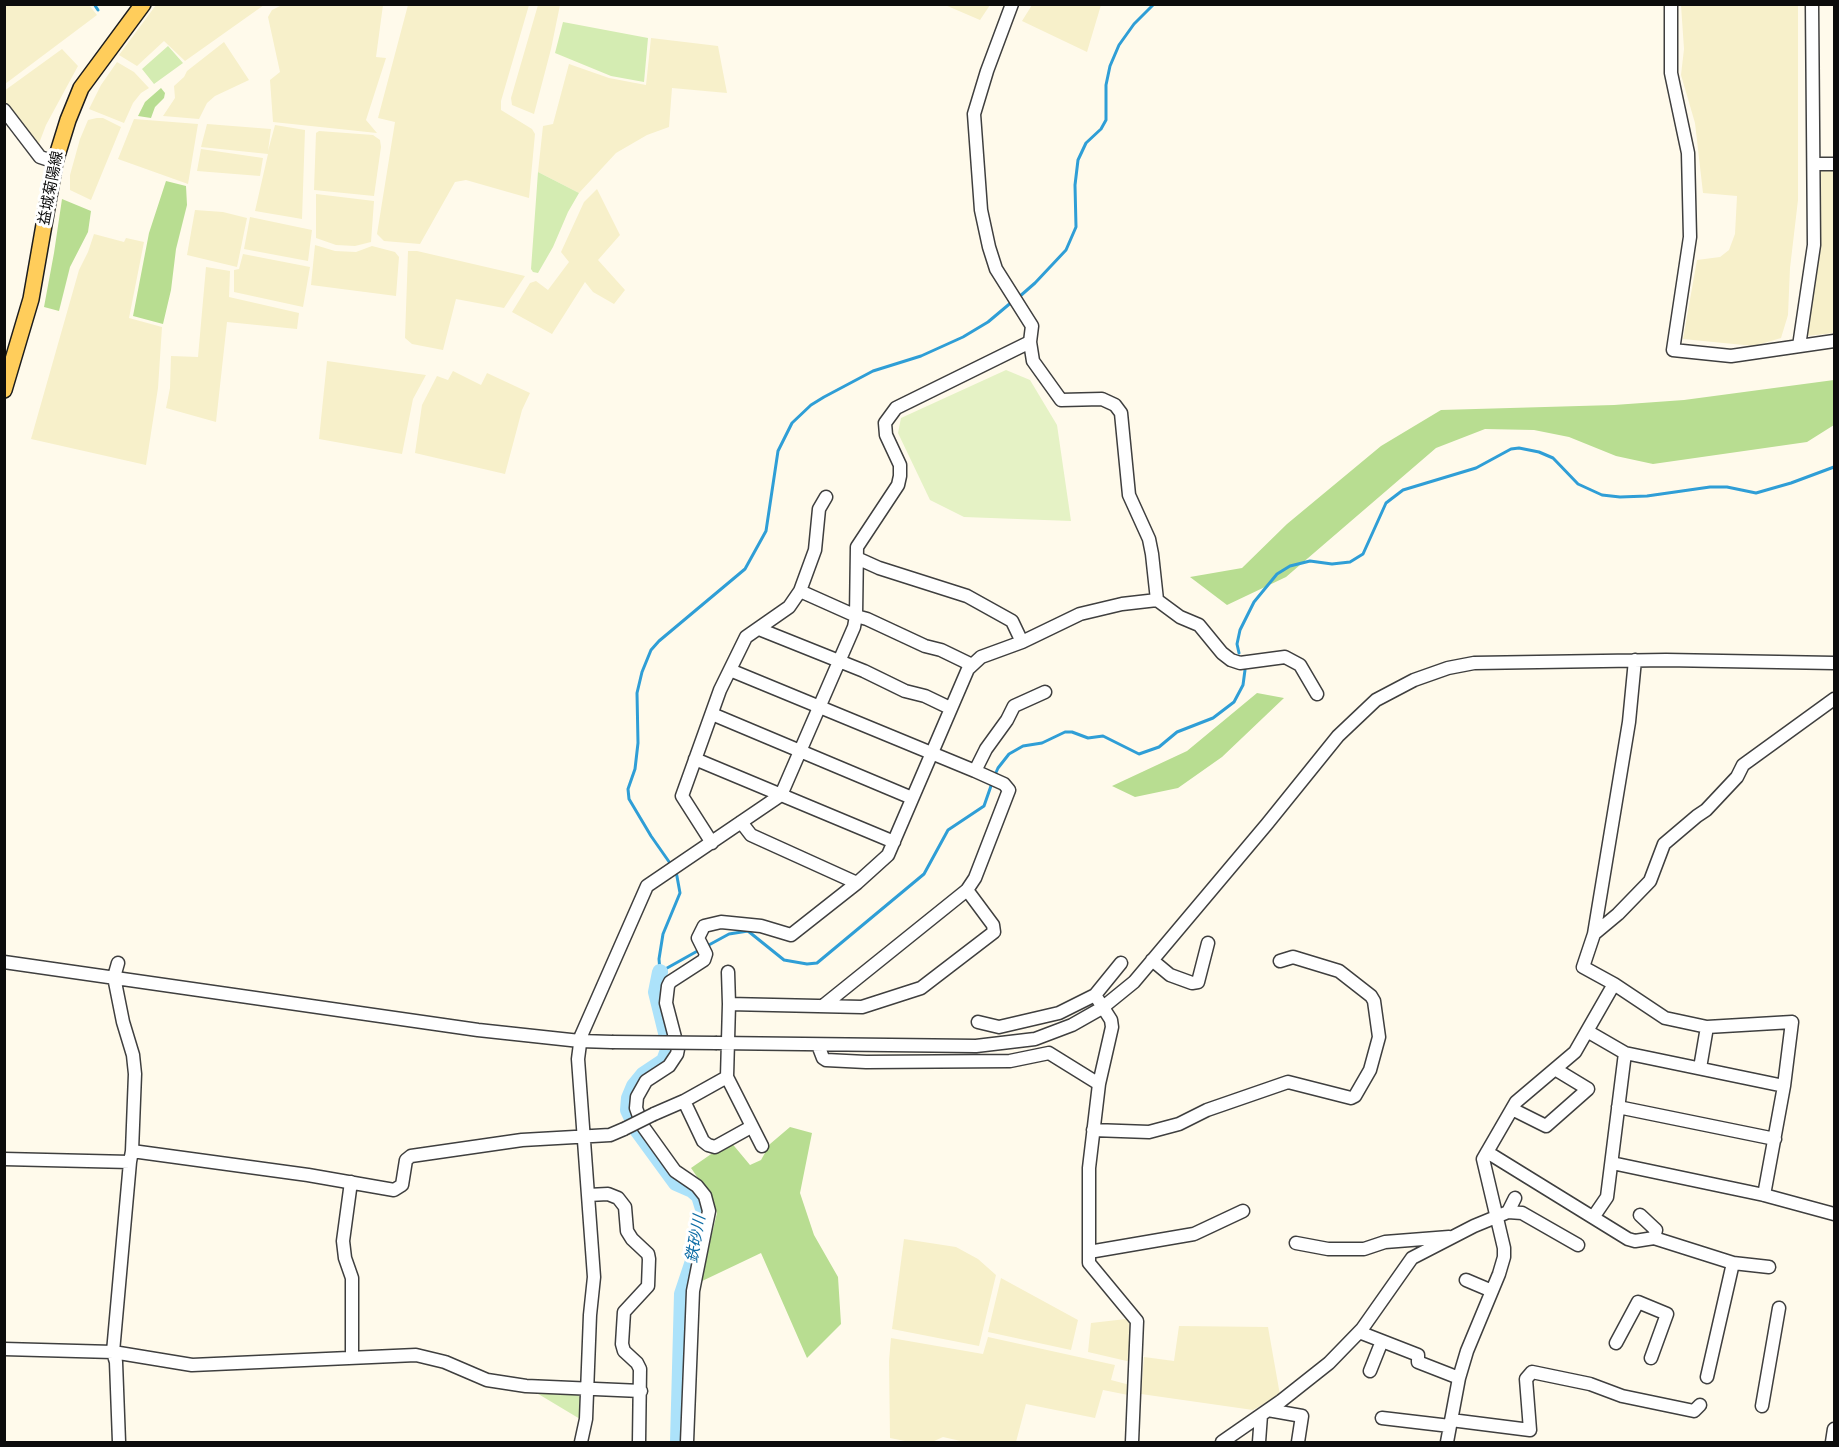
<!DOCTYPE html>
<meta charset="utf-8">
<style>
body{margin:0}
#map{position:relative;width:1839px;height:1447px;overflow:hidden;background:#fffaeb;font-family:"Roboto Serif",serif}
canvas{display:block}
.frame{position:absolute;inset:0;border:6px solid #0c0c0c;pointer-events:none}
</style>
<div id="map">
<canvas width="1839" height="1447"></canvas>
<div class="frame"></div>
</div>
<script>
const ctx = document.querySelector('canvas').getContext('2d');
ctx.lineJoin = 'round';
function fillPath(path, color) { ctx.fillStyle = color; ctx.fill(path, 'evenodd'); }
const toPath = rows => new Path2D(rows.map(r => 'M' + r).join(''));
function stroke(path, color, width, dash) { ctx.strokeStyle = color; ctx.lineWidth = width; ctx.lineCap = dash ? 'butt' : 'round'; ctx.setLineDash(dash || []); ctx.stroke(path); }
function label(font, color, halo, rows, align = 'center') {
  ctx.font = font + ' "Roboto Serif","Noto Sans JP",serif'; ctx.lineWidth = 6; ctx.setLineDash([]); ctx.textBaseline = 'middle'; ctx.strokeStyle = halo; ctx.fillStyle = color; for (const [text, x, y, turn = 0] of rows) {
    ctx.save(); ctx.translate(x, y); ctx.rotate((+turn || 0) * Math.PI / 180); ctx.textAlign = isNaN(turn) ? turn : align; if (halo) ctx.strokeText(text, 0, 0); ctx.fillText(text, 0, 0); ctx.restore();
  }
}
const farmland = toPath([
 [5,4,89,5,97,15,5,84],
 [284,4,383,5,376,57,386,58,366,120,377,133,273,122,270,80,280,72,268,17,272,10],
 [156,5,156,4,264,5,185,61,164,41,137,66,119,55],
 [408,5,529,5,501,101,501,110,532,129,535,134,529,198,466,180,455,182,420,244,384,241,377,234,395,122,378,118],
 [538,5,560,5,551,49,534,114,512,105,511,98],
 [945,5,990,5,980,20],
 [1032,5,1101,5,1087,52,1022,21],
 [1681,5,1798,5,1798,200,1790,268,1788,315,1781,338,1754,346,1683,339,1697,260,1720,257,1729,250,1735,234,1737,196,1703,193,1695,123,1681,75,1684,49],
 [651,38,718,46,727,93,672,88,669,127,647,135,616,153,579,193,538,172,543,126,553,124,569,64,609,78,646,85],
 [224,42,249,80,215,96,207,103,199,119,163,116,175,98,174,86,184,77,187,71],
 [62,49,78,66,46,125,38,146,34,144,5,103,4,91],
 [117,62,134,72,149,88,141,93,133,103,124,123,89,109,101,85],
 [97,118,103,118,121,127,91,200,70,190,70,175,80,139,88,120],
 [134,119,198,124,188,184,118,159],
 [207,124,271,129,268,151,275,125,305,130,302,219,255,211,268,154,201,147],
 [319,131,373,135,380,140,381,147,374,196,314,190,316,133],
 [201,149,263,158,260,176,197,171],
 [1821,170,1834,170,1834,333,1807,336,1819,245],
 [597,189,620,235,598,260,625,290,614,304,593,292,585,282,552,334,512,312,530,283,536,281,548,290,569,262,561,252,584,202],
 [316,194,374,201,371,242,355,246,336,245,316,238],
 [195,210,223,212,247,218,237,267,187,255],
 [250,217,312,230,308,261,244,249],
 [94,234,124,242,126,238,144,242,129,318,162,327,158,388,146,465,31,439,79,270,88,252],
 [315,245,335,251,356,252,372,246,395,252,399,257,396,296,311,285],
 [408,251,417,251,525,276,504,308,456,299,443,350,412,344,405,338],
 [243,254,310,267,303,307,234,292,234,270,239,269],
 [206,267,230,271,229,297,299,313,297,329,227,322,216,422,166,408,170,388,171,356,198,357],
 [327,361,426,375,413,399,402,454,319,439],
 [453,371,481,385,487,373,530,393,522,410,505,474,415,453,422,405,437,376,448,380],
 [904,1239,956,1247,978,1259,996,1275,979,1346,892,1329],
 [1001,1278,1078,1320,1071,1350,988,1332],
 [1126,1319,1131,1325,1131,1362,1088,1352,1091,1323],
 [1179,1326,1268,1327,1280,1395,1253,1410,1141,1394,1144,1357,1174,1361],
 [988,1337,1115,1365,1111,1380,1130,1385,1128,1395,1103,1390,1095,1418,1026,1404,1016,1442,965,1442,943,1437,932,1442,910,1442,890,1438,889,1361,891,1338,983,1354]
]);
const green = toPath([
 [563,22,648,38,644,82,611,76,555,53],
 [168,46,183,63,154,84,142,69],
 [538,172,579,193,568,212,553,247,538,273,533,272,531,269],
 [535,1392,577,1394,582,1399,580,1419]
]);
const forest = toPath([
 [161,88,165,93,164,98,155,107,151,118,138,116,145,102],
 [166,181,186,186,187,205,176,249,171,290,163,324,133,316,149,233],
 [62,199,91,211,88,232,70,267,59,311,44,307,54,253],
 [1834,380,1834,425,1807,442,1653,464,1616,456,1569,437,1534,430,1485,429,1436,448,1286,577,1227,605,1190,577,1242,568,1287,524,1381,446,1441,410,1614,405,1684,400],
 [1257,693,1284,698,1222,757,1178,788,1135,797,1112,786,1187,751],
 [790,1127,812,1133,800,1193,814,1235,838,1277,841,1324,807,1358,761,1253,700,1282,717,1213,709,1194,691,1168,730,1141,750,1165,761,1160,770,1144]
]);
const pitch = toPath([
 [1006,370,1030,380,1057,425,1071,521,964,517,930,500,898,433,901,418]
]);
const stream = toPath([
 [94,4,98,10],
 [1019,297,1035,283,1066,250,1076,227,1075,185,1078,160,1086,143,1101,129,1106,120,1106,85,1110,66,1119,45,1134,24,1154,4],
 [1239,653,1237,644,1240,630,1254,602,1277,574,1290,566,1310,561,1332,564,1350,562,1363,554,1386,503,1403,490,1476,468,1511,449,1519,448,1539,452,1553,458,1578,484,1602,495,1620,497,1647,496,1710,487,1727,487,1756,493,1791,483,1834,467],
 [994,777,998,768,1009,754,1023,746,1042,743,1065,732,1072,732,1088,738,1103,736,1139,754,1159,747,1177,732,1213,718,1234,702,1243,685,1245,670],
 [672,866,651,836,629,799,628,789,635,769,638,743,637,693,642,672,651,650,659,641,745,569,766,531,778,451,792,423,811,405,824,397,873,371,921,356,963,337,988,322,1013,301],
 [676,871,680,893,663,934,659,959,660,972,701,949],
 [707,946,729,934,748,931,784,960,807,964,817,963,924,874,948,830,984,806,992,783]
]);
const river = toPath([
 [660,972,656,992,669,1045,668,1050,664,1061,643,1075,634,1086,629,1098,628,1110,638,1131,665,1168,676,1183,692,1190,699,1196,703,1209],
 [678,1442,682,1294,698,1246]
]);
const minor = toPath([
 [1012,4,987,71,974,114,981,210,989,247,996,269,1032,326,1030,342,1033,361,1061,400,1102,399,1115,405,1121,413,1129,495,1149,539,1152,554,1157,600,1180,617,1199,625,1222,653,1231,660,1240,663,1285,657,1300,665,1317,694],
 [1671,4,1671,73,1688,153,1690,237,1673,350,1731,356,1834,341],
 [4,110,40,157,55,162],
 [1814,164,1834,164],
 [1799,346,1814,245,1812,4],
 [859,559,879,568,967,596,1012,621,1022,642],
 [800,591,856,616,867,619,925,646,941,650,972,665],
 [759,629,864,671,905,691,925,696,950,708],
 [730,670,975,771,1004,784,1009,790,975,878,967,890,824,1005],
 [712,714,912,798],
 [695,759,894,842],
 [975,771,986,749,1007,720,1014,706,1045,692],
 [741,822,751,835,857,883],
 [712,843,682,796,720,690,746,637,789,607,800,591,815,550,819,509,826,497],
 [1594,934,1629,722,1635,660],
 [1152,960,1170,975,1192,983,1198,982,1208,943],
 [4,962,478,1030,580,1041,612,1042],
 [118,963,114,977,123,1022,133,1055,135,1074,132,1151,130,1162,113,1352,116,1362,119,1442],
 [1095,995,1111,1020,1112,1027,1099,1084,1089,1168,1089,1263,1137,1321,1132,1442],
 [729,1004,862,1007,921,988,994,932,993,925,967,890],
 [978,1022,999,1027,1059,1013,1095,995,1121,963],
 [1587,1031,1625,1053,1607,1197,1594,1216],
 [717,1043,976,1046,1035,1039,1072,1025,1102,1008,1134,982,1267,824,1338,736,1376,700,1414,680,1448,668,1474,663,1666,660,1834,663],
 [818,1045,823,1058,826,1060,866,1062,1010,1061,1049,1053,1099,1084],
 [1625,1053,1784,1086],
 [1700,1068,1707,1027],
 [727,1077,762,1146],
 [684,1101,703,1141,708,1145,715,1147,751,1127],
 [1618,1107,1775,1139],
 [1512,1109,1546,1126,1588,1089,1555,1069],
 [654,1114,684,1101,727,1077,729,1004,728,972],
 [1093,1130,1149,1132,1179,1124,1207,1110,1288,1082,1351,1098,1355,1096,1370,1070,1379,1037,1374,1001,1371,996,1339,971,1293,957,1280,961],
 [132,1151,308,1175,394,1190,402,1185,406,1160,411,1156,522,1140,610,1135,624,1129],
 [1487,1152,1628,1239,1635,1241,1654,1238],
 [4,1159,130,1162],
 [1612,1163,1764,1195,1834,1214],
 [351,1182,343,1241,345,1258,352,1278,352,1357],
 [588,1195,608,1194,618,1198,625,1207,627,1231,632,1239,648,1254,649,1259,648,1286,624,1312,622,1344,624,1351,637,1363,640,1369,639,1442],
 [1764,1195,1784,1086,1792,1022,1707,1027,1665,1018,1614,984,1583,967,1594,934,1618,914,1650,881,1664,844,1697,816,1706,810,1737,777,1743,765,1834,699],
 [1508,1212,1515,1198],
 [1640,1215,1656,1230,1654,1238,1733,1263,1769,1267],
 [1296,1243,1328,1249,1364,1249,1385,1242,1449,1237],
 [1089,1252,1194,1234,1243,1211],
 [1466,1280,1492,1291],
 [1359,1332,1418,1355,1418,1362,1459,1378],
 [1616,1343,1638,1302,1667,1314,1651,1358],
 [4,1349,113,1352,192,1365,416,1355,445,1362,487,1380,526,1386,641,1391],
 [1370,1371,1382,1341],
 [1707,1377,1733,1263],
 [1762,1406,1779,1308],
 [1268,1410,1302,1416,1298,1442],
 [1382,1418,1450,1426],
 [1451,1420,1530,1430,1526,1379,1532,1372,1590,1384,1622,1396,1694,1411,1700,1405],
 [581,1442,586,1419,590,1315,594,1277,578,1059,581,1036,647,886,781,795,854,627,856,616,857,547,898,485,900,476,900,465,886,435,885,423,896,408,1030,342],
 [687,1442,693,1291,709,1211,705,1196,697,1186,675,1171,642,1125,636,1108,637,1097,646,1081,669,1066,677,1054,678,1049,666,1003,668,986,670,982,704,960,706,954,698,938,704,926,721,922,761,926,791,935,857,883,888,855,968,669,981,657,1022,642,1080,614,1122,604,1157,600],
 [1222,1442,1281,1401,1329,1363,1362,1329,1412,1258,1474,1226,1508,1212,1522,1213,1578,1245],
 [1259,1442,1261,1415],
 [1447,1442,1459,1378,1467,1351,1499,1274,1504,1257,1504,1248,1483,1159,1516,1102,1575,1052,1614,984],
 [1832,1442,1834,1429]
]);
const major = toPath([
 [4,390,31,299,55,162,68,120,81,88,143,4]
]);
const minorBridge = toPath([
 [612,1042,717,1043],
 [624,1129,654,1114]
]);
const streetNames = [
 ["益城菊陽線",51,188,-79]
];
const waterNames = [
 ["鉄砂川",696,1239,-80]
];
fillPath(farmland, '#f7f0ca');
fillPath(green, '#d4ecb2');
fillPath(forest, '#b8dd91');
fillPath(pitch, '#e5f2c5');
stroke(stream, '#2f9ed6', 3);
stroke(river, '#ace2fa', 16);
stroke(minor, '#3f3f3f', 15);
stroke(major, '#1d1d1d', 18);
stroke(minor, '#fff', 12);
stroke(major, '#ffcd5b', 15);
stroke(minorBridge, '#3f3f3f', 15, []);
stroke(minorBridge, '#fff', 12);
label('15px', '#0c0c0c', '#fff', streetNames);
label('italic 16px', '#0e6da5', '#fff', waterNames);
</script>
